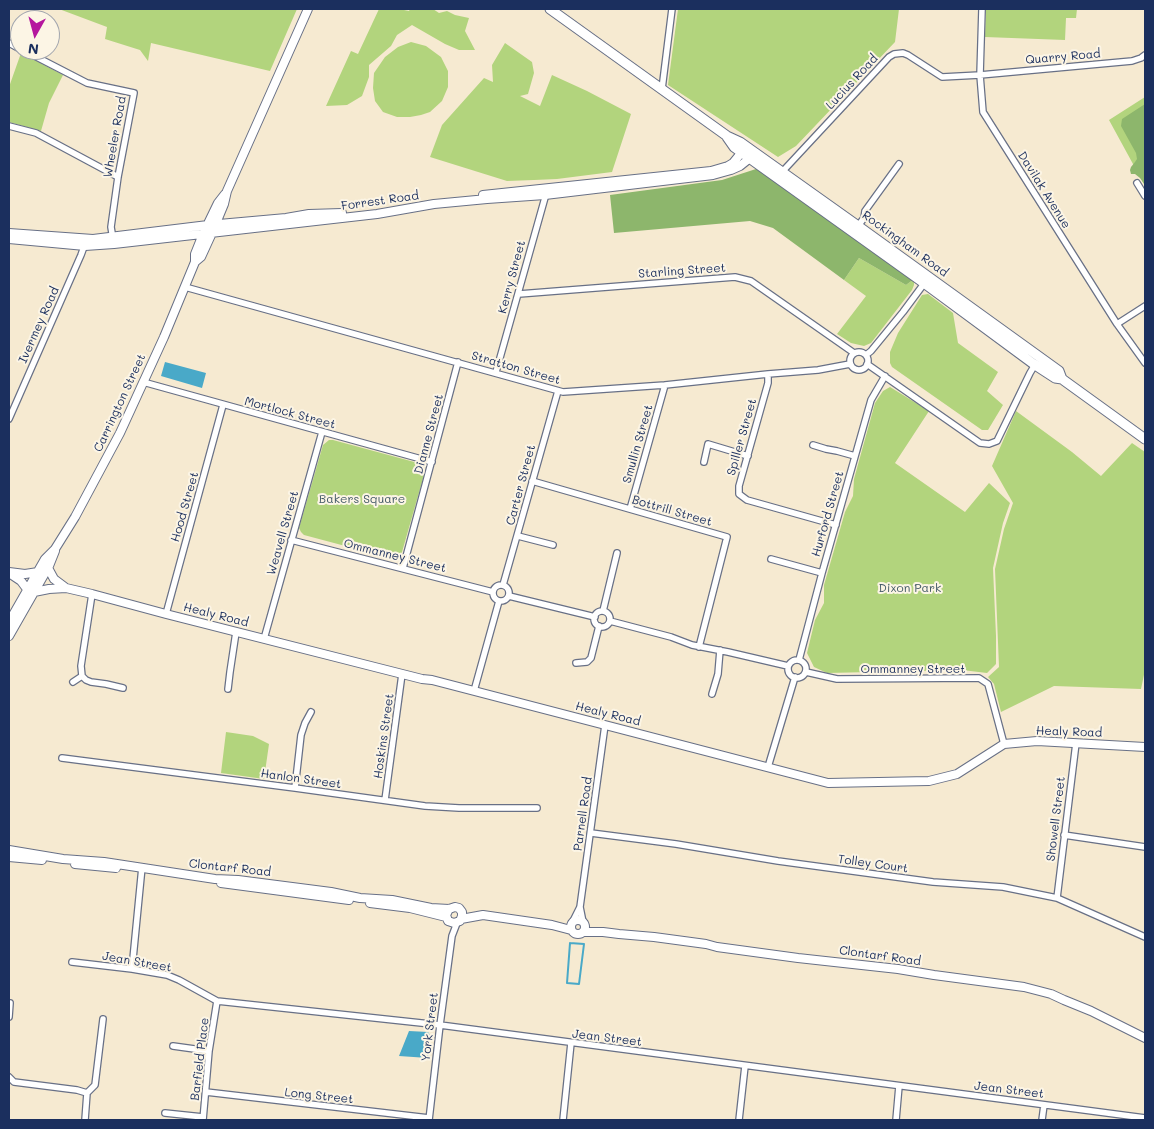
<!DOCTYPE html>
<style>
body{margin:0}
#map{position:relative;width:1154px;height:1129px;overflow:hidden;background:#f6ead1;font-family:Mali,sans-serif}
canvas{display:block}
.frame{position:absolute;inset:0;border:10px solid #1b2f5e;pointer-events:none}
.north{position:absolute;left:10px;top:10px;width:50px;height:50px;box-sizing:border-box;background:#fcf5e5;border:1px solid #a2a6af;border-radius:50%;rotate:187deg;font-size:14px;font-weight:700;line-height:20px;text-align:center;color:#1b2f5e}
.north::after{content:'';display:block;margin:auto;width:18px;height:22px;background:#b5179e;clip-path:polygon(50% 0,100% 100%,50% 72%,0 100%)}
</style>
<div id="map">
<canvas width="1154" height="1129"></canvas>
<div class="frame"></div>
<div class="north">N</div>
</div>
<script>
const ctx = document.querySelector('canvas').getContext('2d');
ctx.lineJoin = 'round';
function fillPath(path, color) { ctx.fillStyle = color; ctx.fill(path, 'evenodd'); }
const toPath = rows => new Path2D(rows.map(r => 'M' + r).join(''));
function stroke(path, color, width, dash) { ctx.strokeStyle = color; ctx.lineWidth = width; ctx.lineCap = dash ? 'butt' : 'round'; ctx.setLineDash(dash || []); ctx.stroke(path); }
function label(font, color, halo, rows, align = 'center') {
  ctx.font = font + ' Mali,sans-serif'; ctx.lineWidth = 4; ctx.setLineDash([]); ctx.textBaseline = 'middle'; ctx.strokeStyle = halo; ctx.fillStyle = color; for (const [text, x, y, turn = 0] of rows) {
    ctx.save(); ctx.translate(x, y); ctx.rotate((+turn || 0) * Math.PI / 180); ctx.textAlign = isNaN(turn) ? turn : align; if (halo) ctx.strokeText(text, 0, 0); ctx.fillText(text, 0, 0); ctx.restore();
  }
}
const green = toPath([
 [59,9,297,9,270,71,151,43,148,61,140,50,105,39,107,27],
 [379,9,399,9,409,11,410,9,433,9,439,13,447,11,455,15,469,18,465,31,475,50,459,50,445,44,412,25,397,35,391,46,369,65,369,77,362,96,347,105,326,106,351,51,358,54],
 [678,9,899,9,895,42,796,146,778,157,668,85],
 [986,9,1077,9,1076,18,1066,18,1065,40,985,37],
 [411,42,426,46,441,57,448,71,448,87,442,101,430,112,421,115,410,117,397,117,383,112,375,101,373,88,374,73,385,57,398,47],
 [505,43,532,62,534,73,528,94,520,96,540,106,552,75,587,91,631,114,612,172,557,179,534,180,507,181,430,157,442,125,484,78,493,82,492,65],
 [21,53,63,75,49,103,41,131,9,122,9,87],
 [1145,97,1145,186,1109,120],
 [859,258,906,285,914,279,914,285,912,290,871,343,864,346,851,343,837,334,866,296,844,280],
 [928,294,953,313,958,343,998,372,987,391,1003,405,988,430,982,430,892,367,890,363,890,352,898,333,922,295],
 [890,387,929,411,895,463,965,512,989,483,1010,503,1003,523,993,568,996,636,996,664,987,673,962,670,827,673,814,667,807,653,815,620,824,603,824,585,845,512,853,496,854,479,875,403,883,391],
 [1016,411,1072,452,1101,476,1132,443,1145,452,1145,670,1141,689,1054,686,1001,712,994,684,988,677,999,667,995,569,1004,529,1013,503,992,466],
 [329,440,333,440,418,463,424,469,424,475,402,552,400,556,397,558,394,559,304,535,301,532,299,528,323,445],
 [226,732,253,736,269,744,264,779,221,773]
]);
const forest = toPath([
 [1145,104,1145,185,1140,178,1135,174,1131,174,1130,170,1131,167,1135,162,1137,159,1136,153,1121,126,1122,119],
 [756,169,765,173,914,279,906,285,859,258,844,280,773,228,750,221,614,233,610,195,722,180]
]);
const water = toPath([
 [165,362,206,373,202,388,161,376],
 [409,1031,428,1032,430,1035,428,1058,399,1056]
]);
const stream = toPath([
 [570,943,584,944,579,984,567,983,570,943]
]);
const street = toPath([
 [982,9,980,75,983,112,1117,324,1145,363],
 [9,43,20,49],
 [23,50,87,83,134,93,118,177,111,227,113,239],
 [662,89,672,9],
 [9,126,36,133,118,177],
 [782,172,889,57,894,54,903,53,908,55,942,77,980,75,1132,61,1141,58,1145,55],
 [1137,183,1145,196],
 [858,226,864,218,865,211,899,164],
 [185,287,563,392,665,385,768,374,818,370,850,364],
 [519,294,735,277,751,281,854,353],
 [1117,324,1145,306],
 '850 361a9 9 0 1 1 18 0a9 9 0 1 1-18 0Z',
 [866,355,871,351,903,312,926,281],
 [867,364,980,443,989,444,997,441,1030,373,1036,363],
 [496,372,546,194],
 [768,374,768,383,739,486,739,494,747,500,836,525],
 [143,382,432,462],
 [9,419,81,255,85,244],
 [813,445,826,449,837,451,855,456],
 [704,462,708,444,748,456],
 [532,481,727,537,699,647],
 [630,509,665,385],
 [518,536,553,545],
 [291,540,493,592],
 [771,559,822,573],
 [403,568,458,362],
 '493 593a8 8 0 1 1 16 0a8 8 0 1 1-16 0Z',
 [503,585,558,391],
 [92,594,81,666,82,676,86,680,91,682,106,684,123,688],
 [509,596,595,617],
 [603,611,617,553],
 '594 619a8 8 0 1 1 16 0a8 8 0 1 1-16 0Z',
 [166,614,223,405],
 [610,621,671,637,692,645,728,652,788,666],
 [264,639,322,432],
 [799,660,822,573,871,400,885,376],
 '788 669a9 9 0 1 1 18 0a9 9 0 1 1-18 0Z',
 [576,663,587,662,591,658,599,626],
 [806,672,837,679,979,678,988,684,1004,744],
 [73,682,82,676],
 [228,689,230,672,236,632],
 [474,691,499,601],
 [712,694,718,674,720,650],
 [62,758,295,788,425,806,459,808,537,808],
 [768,767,795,677],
 [295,788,301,735,305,723,311,712],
 [385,800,402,674],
 [591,833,676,844,778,861,933,882,1003,887,1057,898,1145,937],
 [1064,835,1145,847],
 [1057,898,1076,743],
 [580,907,583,922],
 [573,921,580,907,605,725],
 [72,962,132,969,167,975,179,980,217,1001,440,1025,1145,1118],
 [132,969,142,867],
 [9,1017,10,1003],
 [173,1046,209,1051],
 [9,1077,14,1082,77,1090,87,1093],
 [206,1092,429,1118],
 [165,1113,203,1117],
 [85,1120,87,1093,95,1085,103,1019],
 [203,1120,209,1051,217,1001],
 [429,1120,440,1025,452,936,457,923],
 [563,1120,571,1043],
 [739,1120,745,1066],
 [896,1120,899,1086],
 [1042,1120,1044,1105]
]);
const secondary = toPath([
 [483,195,711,171,728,166,733,163,742,152],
 [9,233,93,239,208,225,286,218,309,214,342,213],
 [9,239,85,246,114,244,377,214,434,204,487,199,545,195,713,175,731,170,740,166,750,158],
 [195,262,195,254,203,234,218,203,225,194],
 [48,568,54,579,66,588],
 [9,572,25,574,38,572],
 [9,573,21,581,27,589],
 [34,592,49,589,66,588,92,594,166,614,422,679,432,680,828,783,929,781,957,774,1004,744,1037,741,1145,747],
 [9,622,45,559,55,549,75,517,120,433,164,337,195,262,201,257,212,233,224,204,227,191,308,9],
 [9,636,49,566,55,551],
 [9,850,63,859,104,862,215,879,238,880,331,892,360,898,392,900,431,908,449,909,455,907,459,908,462,912,462,916,460,921,454,923,448,921,446,915,449,909],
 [9,857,42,860],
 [75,864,116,868],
 [221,883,349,900],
 [370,903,410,908,446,917],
 [461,919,483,915,552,925,571,930],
 '571 927a7 7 0 1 1 14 0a7 7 0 1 1-14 0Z',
 [583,932,603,932,619,934,654,937,706,944,717,947,798,958,898,969,934,975,1024,987,1051,994,1064,1000,1091,1011,1145,1038]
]);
const primary = toPath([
 [550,9,727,136,740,142,858,226,1059,371,1062,379],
 [727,137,734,147,924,283,1035,365,1055,378,1062,379,1145,439]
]);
const streetNames = [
 ["Quarry Road",1063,57,-5],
 ["Lucius Road",852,82,-47],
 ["Wheeler Road",115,137,-80],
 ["Davilak Avenue",1044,190,58],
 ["Forrest Road",380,201,-8],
 ["Rockingham Road",905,244,36],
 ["Starling Street",682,271,-4],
 ["Kerry Street",512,277,-75],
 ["Ivermey Road",39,325,-66],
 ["Stratton Street",516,368,16],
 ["Carrington Street",120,403,-65],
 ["Mortlock Street",290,413,15],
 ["Dianne Street",429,434,-75],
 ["Spiller Street",742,437,-74],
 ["Smullin Street",638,444,-74],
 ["Carter Street",521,485,-75],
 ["Hood Street",185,507,-74],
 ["Bottrill Street",672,511,16],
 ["Hurford Street",828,514,-74],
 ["Weavell Street",283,533,-74],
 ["Ommanney Street",395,556,14],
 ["Healy Road",216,615,14],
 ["Ommanney Street",913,669],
 ["Healy Road",608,714,14],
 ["Healy Road",1069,732,2],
 ["Hoskins Street",384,736,-82],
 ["Hanlon Street",301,779,8],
 ["Parnell Road",583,814,-82],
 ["Showell Street",1056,819,-83],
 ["Tolley Court",873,864,8],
 ["Clontarf Road",230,868,6],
 ["Clontarf Road",880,956,8],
 ["Jean Street",137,962,10],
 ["York Street",430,1027,-83],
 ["Jean Street",607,1038,7],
 ["Barfield Place",200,1059,-83],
 ["Jean Street",1009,1090,7],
 ["Long Street",319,1096,6]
];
const parkNames = [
 ["Bakers Square",362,499],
 ["Dixon Park",910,588]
];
fillPath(green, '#b2d47d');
fillPath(forest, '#8db66c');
fillPath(water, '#49a9c8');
stroke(stream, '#49a9c8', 2);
stroke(street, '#687086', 8);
stroke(secondary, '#687086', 10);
stroke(primary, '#687086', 11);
stroke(street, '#fff', 5.5);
stroke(secondary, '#fff', 8);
stroke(primary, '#fff', 9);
label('12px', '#1b2f5e', '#fcf5e5', streetNames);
label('12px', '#415866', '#fcf5e5', parkNames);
</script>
